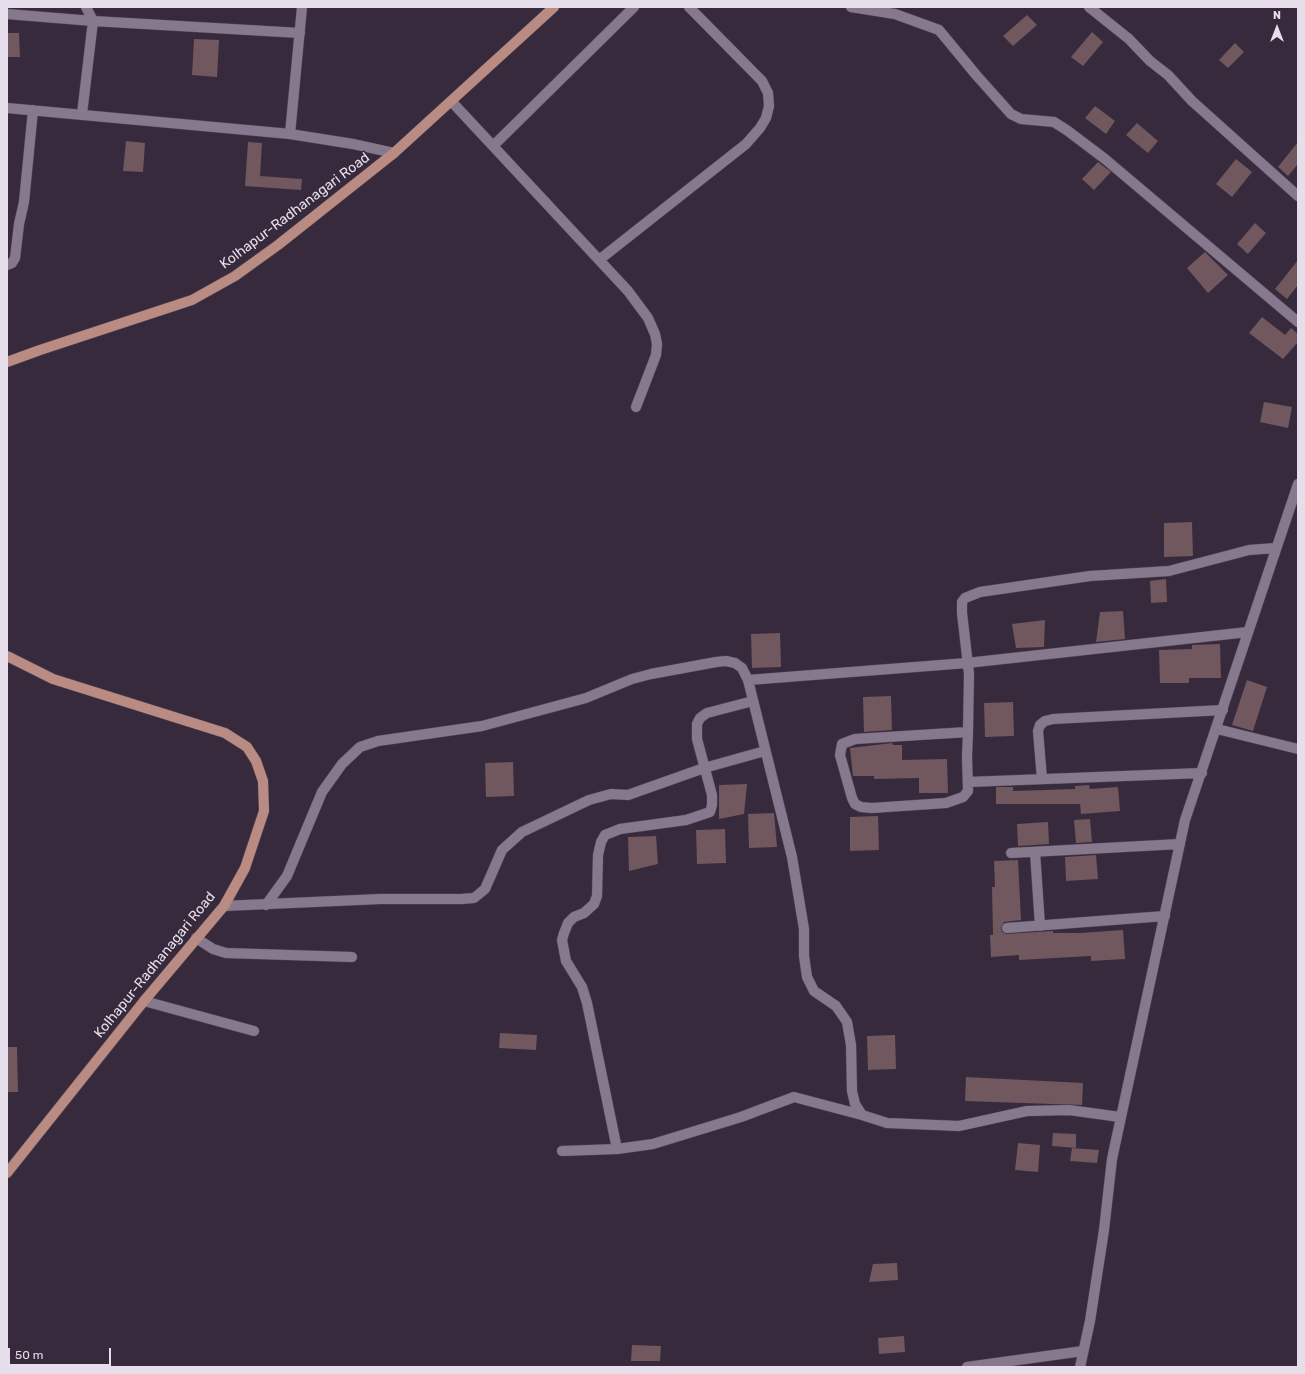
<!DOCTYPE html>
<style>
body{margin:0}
#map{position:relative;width:1305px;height:1374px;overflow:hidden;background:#372a3c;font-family:Rubik,sans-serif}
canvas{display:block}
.frame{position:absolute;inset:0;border:8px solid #e6deea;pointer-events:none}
.north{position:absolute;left:1257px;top:8px;width:40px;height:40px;-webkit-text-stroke:3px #372a3c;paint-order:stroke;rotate:0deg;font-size:11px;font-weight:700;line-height:16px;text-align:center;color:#e6deea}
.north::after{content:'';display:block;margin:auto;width:14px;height:18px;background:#e6deea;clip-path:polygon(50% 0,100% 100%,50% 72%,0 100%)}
.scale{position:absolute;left:8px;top:1348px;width:103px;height:18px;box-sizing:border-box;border:2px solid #e6deea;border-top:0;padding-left:5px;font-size:12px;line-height:14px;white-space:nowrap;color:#e6deea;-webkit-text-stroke:3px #372a3c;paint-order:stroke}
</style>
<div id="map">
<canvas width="1305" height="1374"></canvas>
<div class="frame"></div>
<div class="north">N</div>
<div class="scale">50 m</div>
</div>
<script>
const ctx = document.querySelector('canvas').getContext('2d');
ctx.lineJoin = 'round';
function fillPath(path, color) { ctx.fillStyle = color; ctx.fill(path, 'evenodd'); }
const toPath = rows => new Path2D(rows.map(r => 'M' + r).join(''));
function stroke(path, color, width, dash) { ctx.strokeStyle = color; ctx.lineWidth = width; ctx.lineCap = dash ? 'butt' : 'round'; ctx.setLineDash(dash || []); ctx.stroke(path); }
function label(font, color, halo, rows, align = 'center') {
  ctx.font = font + ' Rubik,sans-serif'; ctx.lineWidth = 3; ctx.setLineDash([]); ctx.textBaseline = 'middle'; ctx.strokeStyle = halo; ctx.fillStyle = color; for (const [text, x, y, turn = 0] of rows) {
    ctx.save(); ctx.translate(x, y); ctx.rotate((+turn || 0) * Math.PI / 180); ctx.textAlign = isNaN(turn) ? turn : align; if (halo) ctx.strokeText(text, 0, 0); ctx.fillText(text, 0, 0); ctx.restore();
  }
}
const building = toPath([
 [1027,15,1037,25,1013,46,1003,36],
 [1092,32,1103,42,1083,66,1071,57],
 [7,33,19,33,20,57,7,57],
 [194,39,219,40,217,77,192,75],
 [1235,43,1244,52,1228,68,1219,60],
 [1095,106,1115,121,1106,134,1085,118],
 [1137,123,1158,141,1148,153,1126,135],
 [126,141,145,143,143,172,123,171],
 [248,142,262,143,260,176,302,179,301,190,245,186],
 [1298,142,1298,164,1288,176,1278,167],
 [1236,159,1252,172,1232,197,1216,184],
 [1098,162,1111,172,1094,190,1082,179],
 [1255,223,1266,233,1248,254,1237,244],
 [1205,252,1228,275,1208,293,1187,268],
 [1298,260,1298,285,1287,299,1275,289],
 [1262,317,1285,335,1291,328,1298,334,1298,342,1283,359,1249,333],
 [1264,402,1292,407,1288,428,1260,422],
 [1192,522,1193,556,1164,557,1164,523],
 [1166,579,1167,602,1151,603,1150,581],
 [1123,611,1125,639,1096,642,1100,612],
 [1045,620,1044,647,1016,648,1012,624],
 [780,633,781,667,752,668,751,634],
 [1220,644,1221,678,1189,678,1189,683,1160,683,1159,650,1192,649,1192,645],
 [1247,680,1267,687,1253,731,1232,725],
 [891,696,892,730,864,732,863,697],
 [1013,702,1014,736,985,737,984,703],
 [892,743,893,745,902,745,902,760,947,759,948,793,919,793,919,778,874,779,874,776,853,776,850,748],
 [513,762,514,796,486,797,485,763],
 [747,784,744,814,719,819,719,785],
 [1089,785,1090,789,1118,787,1120,811,1081,814,1080,804,996,804,996,787,1013,787,1013,791,1075,789,1075,786],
 [748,814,774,813,777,847,749,848],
 [878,816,879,850,850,851,850,817],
 [1090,819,1092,842,1076,843,1074,820],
 [1048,822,1049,844,1018,846,1017,824],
 [725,829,726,863,697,864,696,830],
 [656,836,658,864,629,871,628,837],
 [1096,855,1098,879,1066,881,1065,857],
 [1018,860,1021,920,1004,922,1001,928,1002,932,1007,934,1053,931,1053,933,1080,933,1123,930,1125,959,1091,961,1091,956,1019,960,1019,955,991,957,990,935,993,935,992,887,995,887,994,861],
 [500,1033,537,1035,536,1050,499,1048],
 [895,1035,896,1069,868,1070,867,1036],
 [7,1047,17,1047,18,1092,7,1092],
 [966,1077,1083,1083,1082,1105,965,1101],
 [1053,1133,1076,1134,1076,1148,1052,1146],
 [1018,1143,1040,1145,1038,1172,1015,1170],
 [1072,1148,1099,1150,1097,1163,1070,1161],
 [897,1263,898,1280,869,1282,873,1264],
 [904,1336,905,1352,879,1354,878,1338],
 [632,1345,661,1346,660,1361,631,1361]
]);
const minor = toPath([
 [851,7,895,14,939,30,977,76,1011,114,1021,119,1054,122,1068,131,1105,159,1298,322],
 [1089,7,1129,39,1150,61,1168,75,1192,101,1298,196],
 [7,14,93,21,300,33],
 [452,102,628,291,648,318,655,334,657,344,656,355,636,407],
 [7,108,290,134,353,144,394,153],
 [82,114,93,21,86,7],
 [290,134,302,7],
 [493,146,634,7],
 [599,260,746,144,760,128,766,118,769,106,768,93,762,81,689,7],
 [7,265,12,263,15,258,19,224,24,202,33,110],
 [748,680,967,663,1248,632],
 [1217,729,1298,749],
 [968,732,855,739,842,744,840,755,852,798,855,804,861,807,872,808,946,803,963,797,968,791,967,757,968,732,969,674,962,613,962,602,965,598,980,592,1090,576,1169,571,1249,550,1276,548],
 [1042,779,1038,731,1040,725,1045,721,1053,719,1223,710],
 [968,782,1202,773],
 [1035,852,1040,926],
 [1011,853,1180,844],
 [266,905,287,876,322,792,342,764,360,747,378,741,482,726,586,698,632,679,651,674,716,662,726,661,735,663,742,668,748,680,792,857,804,929,804,956,807,977,814,991,836,1006,847,1022,851,1045,852,1091,855,1104,862,1115,887,1123,959,1126,1027,1111,1069,1110,1120,1117],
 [224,906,380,899,461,899,474,898,485,889,502,850,522,832,589,800,611,794,628,795,704,768,765,751],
 [1007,928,1165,916],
 [196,938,213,949,226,953,352,957],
 [144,1001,254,1031],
 [617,1149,587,1003,582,987,566,961,562,940,564,933,568,923,574,917,584,913,594,904,597,896,598,855,601,842,605,835,620,829,686,820,710,812,712,805,712,795,697,739,697,724,700,718,707,713,753,701],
 [562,1151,617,1149,653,1144,741,1117,794,1097,862,1115],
 [967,1367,1083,1351],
 [1080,1367,1090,1321,1104,1230,1112,1159,1185,820,1298,484]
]);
const major = toPath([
 [7,362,40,350,192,300,235,276,278,245,394,153,554,7],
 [7,656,53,679,225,733,247,747,256,761,263,781,264,811,245,868,224,906,144,1001,7,1173]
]);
const streetNames = [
 ["Kolhapur-Radhanagari Road",295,211,-37],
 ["Kolhapur-Radhanagari Road",155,965,-51]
];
fillPath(building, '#71575e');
stroke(minor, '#524857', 11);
stroke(major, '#524857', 11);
stroke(minor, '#86788d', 10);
stroke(major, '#ba8b82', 10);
label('14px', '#e6deea', '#372a3c', streetNames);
</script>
